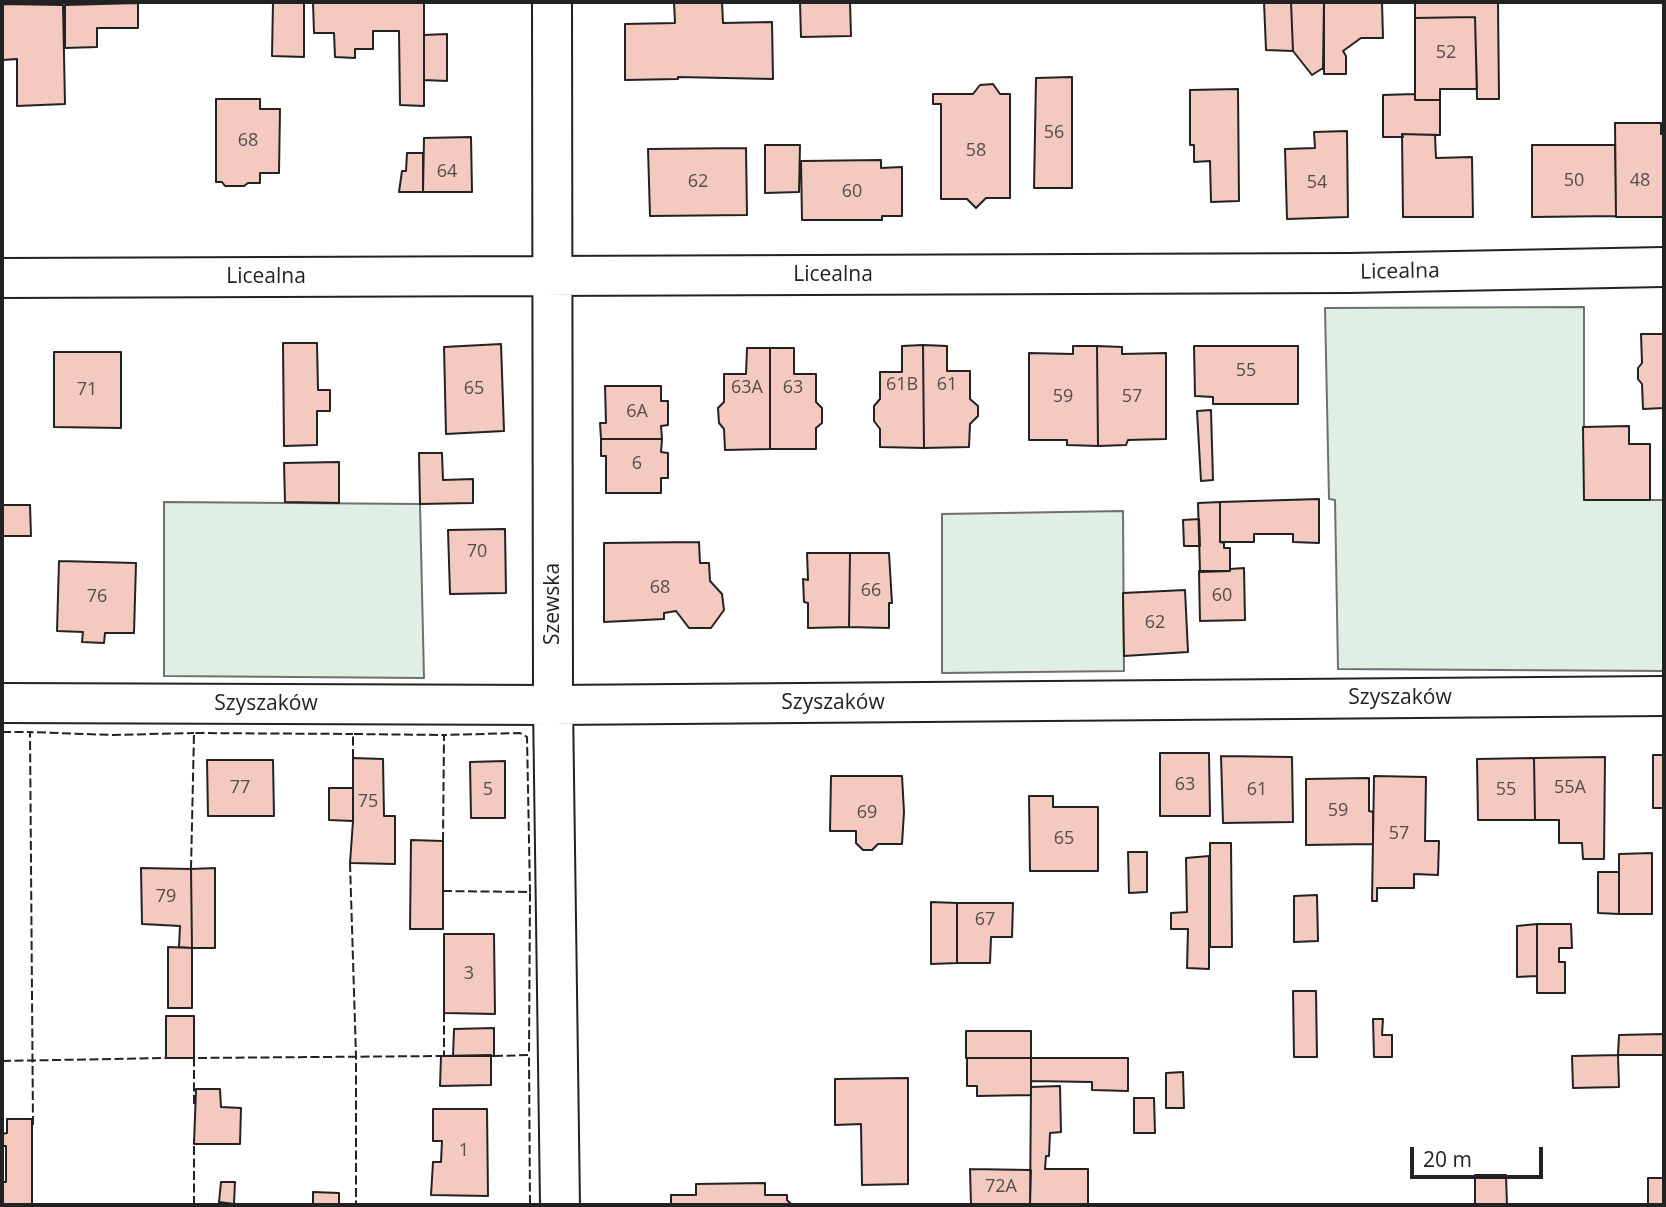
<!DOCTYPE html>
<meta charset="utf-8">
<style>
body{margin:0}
#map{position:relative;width:1666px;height:1207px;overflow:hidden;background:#fff;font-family:"Open Sans",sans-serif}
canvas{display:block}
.frame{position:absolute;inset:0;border:4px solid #222;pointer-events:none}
.scale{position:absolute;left:1410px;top:1147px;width:133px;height:32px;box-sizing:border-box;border:4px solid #222;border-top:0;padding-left:9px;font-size:21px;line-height:24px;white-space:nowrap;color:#222;-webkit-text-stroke:5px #fff;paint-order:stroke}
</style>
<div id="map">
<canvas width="1666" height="1207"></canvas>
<div class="frame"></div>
<div class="scale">20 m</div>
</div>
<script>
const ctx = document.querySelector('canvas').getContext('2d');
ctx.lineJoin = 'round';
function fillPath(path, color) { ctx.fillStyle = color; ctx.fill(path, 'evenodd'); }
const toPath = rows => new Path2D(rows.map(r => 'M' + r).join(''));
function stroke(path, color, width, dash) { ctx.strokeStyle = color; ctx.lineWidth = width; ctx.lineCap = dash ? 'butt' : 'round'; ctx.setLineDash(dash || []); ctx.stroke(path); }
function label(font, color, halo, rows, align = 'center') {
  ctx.font = font + ' "Open Sans",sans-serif'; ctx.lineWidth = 5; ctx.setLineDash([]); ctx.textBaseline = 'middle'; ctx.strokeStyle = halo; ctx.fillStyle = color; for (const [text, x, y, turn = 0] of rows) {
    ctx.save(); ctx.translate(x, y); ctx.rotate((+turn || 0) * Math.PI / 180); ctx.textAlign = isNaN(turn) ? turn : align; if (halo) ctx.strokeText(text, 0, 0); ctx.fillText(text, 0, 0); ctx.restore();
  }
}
const green = toPath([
 [1584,307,1584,500,1664,500,1664,671,1338,669,1335,500,1329,499,1325,308,1584,307],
 [164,502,420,504,424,678,164,676,164,502],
 [1123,511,1124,671,942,673,942,514,1123,511]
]);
const building = toPath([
 [273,2,304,2,304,57,272,56,273,2],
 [313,2,424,2,424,106,400,105,399,31,373,31,373,49,355,49,355,58,335,57,334,33,314,33,313,2],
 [674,2,722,2,723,23,772,22,773,79,678,77,678,79,625,80,625,24,675,23,674,2],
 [800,2,850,2,851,36,801,37,800,2],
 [1264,2,1291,2,1293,51,1266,50,1264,2],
 [1291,2,1324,2,1323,68,1312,75,1293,51,1291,2],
 [1324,2,1382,2,1383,38,1361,38,1343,51,1346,56,1346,74,1324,74,1324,2],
 [1415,2,1498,2,1499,99,1477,99,1475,17,1415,18,1415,2],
 [138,3,138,28,97,28,97,47,65,48,65,5,138,3],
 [2,4,63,5,65,104,17,106,17,59,2,60,2,4],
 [1475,17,1477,89,1440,89,1440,100,1415,100,1415,18,1475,17],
 [447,34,447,81,424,80,424,35,447,34],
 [1072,77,1072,188,1034,188,1036,78,1072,77],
 [993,84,1000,94,1010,94,1010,198,986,198,976,208,967,199,941,199,941,104,933,104,933,94,973,94,980,85,993,84],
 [1238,89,1239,201,1211,202,1210,161,1194,162,1194,145,1190,145,1190,90,1238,89],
 [1415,94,1415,100,1440,100,1440,135,1402,134,1403,137,1383,137,1383,95,1415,94],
 [216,99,260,99,260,109,280,109,279,173,260,173,260,183,248,183,244,186,225,186,222,182,216,182,216,99],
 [1615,123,1661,123,1661,134,1664,134,1664,217,1616,217,1615,123],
 [1347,131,1348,217,1287,219,1285,149,1315,148,1314,132,1347,131],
 [1402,134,1435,135,1436,158,1472,157,1473,217,1403,217,1402,134],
 [471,137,472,192,423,192,424,138,471,137],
 [765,145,800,145,799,192,765,193,765,145],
 [1532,145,1615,145,1616,216,1532,217,1532,145],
 [746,148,747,215,650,216,648,149,746,148],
 [407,153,423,153,423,192,399,192,402,171,406,171,407,153],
 [881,160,881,168,902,167,902,216,882,216,882,220,802,220,801,161,881,160],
 [1641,334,1664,334,1664,408,1643,409,1642,384,1638,379,1638,368,1642,363,1641,334],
 [283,343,317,343,318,390,330,390,330,411,317,411,317,445,284,446,283,343],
 [501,344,504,431,446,434,444,347,501,344],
 [923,345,947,346,947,371,970,371,970,399,978,406,978,416,970,424,969,447,924,448,923,345],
 [923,345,924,448,880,447,880,429,874,421,874,406,880,399,880,372,902,372,902,346,923,345],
 [1073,346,1097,346,1098,446,1067,445,1067,440,1029,440,1029,353,1073,354,1073,346],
 [1097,346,1122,347,1122,354,1166,353,1166,439,1128,440,1126,445,1098,446,1097,346],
 [1194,346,1298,346,1298,404,1213,404,1213,397,1195,396,1194,346],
 [747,348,770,348,770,449,725,450,724,429,719,423,718,408,724,402,724,374,746,374,747,348],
 [770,348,794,348,794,374,816,374,816,402,822,408,822,423,816,428,816,449,770,449,770,348],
 [54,352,121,352,121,428,54,427,54,352],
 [605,386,661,386,661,401,668,401,668,425,661,426,662,439,601,439,600,423,606,423,605,386],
 [1211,410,1213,480,1201,481,1197,411,1211,410],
 [1629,426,1629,444,1650,444,1650,500,1584,500,1583,427,1629,426],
 [601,439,662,439,661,452,668,453,668,478,661,478,661,493,606,493,606,456,601,456,601,439],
 [419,453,442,453,443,480,473,479,473,503,420,504,419,453],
 [339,462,339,503,285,502,284,463,339,462],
 [1319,499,1319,543,1293,542,1293,534,1254,534,1254,542,1220,542,1220,502,1319,499],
 [1220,502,1220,542,1224,543,1224,548,1230,548,1230,571,1200,572,1198,503,1220,502],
 [2,505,30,505,31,536,2,536,2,505],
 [1199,519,1200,546,1184,546,1183,520,1199,519],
 [505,529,506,593,450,594,448,530,505,529],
 [699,542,700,563,709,563,710,581,722,594,724,610,711,628,689,628,676,611,664,613,664,619,604,622,604,543,699,542],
 [807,553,850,553,849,627,808,628,808,603,804,602,803,579,808,580,807,553],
 [850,553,889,553,892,603,889,603,889,628,849,627,850,553],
 [59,561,136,563,134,633,105,633,104,643,82,642,83,632,57,631,59,561],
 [1244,568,1245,620,1200,621,1199,571,1230,571,1230,569,1244,568],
 [1185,590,1188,652,1124,656,1123,593,1185,590],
 [1160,753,1209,753,1210,816,1160,816,1160,753],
 [1653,755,1664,755,1664,808,1653,808,1653,755],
 [1221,756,1292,757,1293,822,1223,823,1221,756],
 [1605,757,1604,859,1583,859,1582,843,1559,843,1559,820,1535,820,1534,758,1605,757],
 [353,758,383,759,384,816,395,816,395,864,350,863,353,821,353,758],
 [1534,758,1535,820,1478,820,1477,759,1534,758],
 [207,760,273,760,274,816,208,816,207,760],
 [505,761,505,818,471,818,470,762,505,761],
 [831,776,902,776,904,812,902,844,878,844,872,850,863,850,856,843,856,831,830,831,831,776],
 [1374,776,1426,777,1425,841,1439,841,1438,875,1414,874,1414,888,1377,888,1377,901,1372,901,1374,776],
 [1369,778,1369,811,1373,812,1373,844,1306,845,1306,779,1369,778],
 [329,788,353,788,353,821,329,820,329,788],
 [1029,796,1053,796,1053,807,1098,807,1098,871,1030,871,1029,796],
 [411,840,443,841,443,929,410,929,411,840],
 [1210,843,1231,843,1232,947,1210,947,1210,843],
 [1128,852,1147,852,1147,892,1129,893,1128,852],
 [1652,853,1652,914,1619,914,1619,854,1652,853],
 [1209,856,1209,969,1187,968,1188,929,1171,929,1171,913,1187,912,1186,858,1209,856],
 [141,868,191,869,192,948,179,947,180,926,142,924,141,868],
 [215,868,215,948,192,948,191,869,215,868],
 [1598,872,1619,872,1619,914,1598,913,1598,872],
 [1317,895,1318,941,1294,942,1294,896,1317,895],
 [931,902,957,903,957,963,931,964,931,902],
 [957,903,1013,903,1012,937,991,937,990,963,957,963,957,903],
 [1537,924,1571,924,1572,948,1559,948,1559,962,1565,962,1565,993,1537,993,1537,924],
 [1537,924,1537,976,1517,977,1517,926,1537,924],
 [444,934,494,934,495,1014,444,1013,444,934],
 [168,947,192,948,192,1008,168,1008,168,947],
 [1293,991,1316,991,1317,1057,1294,1057,1293,991],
 [166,1016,194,1016,194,1058,166,1058,166,1016],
 [1373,1019,1383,1019,1382,1035,1392,1035,1392,1057,1374,1057,1373,1019],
 [494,1028,494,1056,453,1056,454,1029,494,1028],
 [966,1031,1031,1031,1031,1058,966,1058,966,1031],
 [1664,1034,1664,1055,1618,1055,1619,1035,1664,1034],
 [491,1055,491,1085,440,1086,441,1056,491,1055],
 [1618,1055,1619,1087,1573,1088,1572,1056,1618,1055],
 [967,1058,1031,1058,1031,1095,977,1096,977,1086,967,1086,967,1058],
 [1031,1058,1128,1058,1128,1091,1092,1090,1092,1082,1031,1081,1031,1058],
 [1183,1072,1184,1108,1166,1108,1166,1073,1183,1072],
 [908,1078,908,1184,862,1185,861,1124,835,1125,835,1079,908,1078],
 [1060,1086,1061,1132,1050,1133,1049,1156,1046,1156,1045,1169,1088,1169,1088,1205,1030,1205,1031,1087,1060,1086],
 [196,1089,220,1089,221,1107,241,1108,240,1144,194,1144,196,1089],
 [1134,1098,1154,1098,1155,1133,1134,1133,1134,1098],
 [433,1109,487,1109,488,1196,431,1195,433,1162,441,1162,442,1141,433,1141,433,1109],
 [7,1119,32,1119,32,1205,2,1205,2,1182,6,1182,6,1146,2,1146,2,1134,7,1133,7,1119],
 [970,1169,1031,1170,1030,1205,971,1205,970,1169],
 [1475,1175,1506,1175,1507,1205,1475,1205,1475,1175],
 [1648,1178,1664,1178,1664,1205,1648,1205,1648,1178],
 [221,1182,235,1182,234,1204,219,1202,221,1182],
 [765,1183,765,1195,787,1195,787,1200,792,1205,671,1205,671,1195,696,1195,696,1184,765,1183],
 [313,1192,339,1193,339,1205,313,1205,313,1192]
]);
const street = toPath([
 [552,2,553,705,560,1205],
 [2,278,1349,273,1664,267],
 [2,703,553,705,1664,696]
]);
const fence = toPath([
 [2,732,30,732],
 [353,758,353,734,444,735],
 [443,841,444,735,520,733,527,737,530,892],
 [350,863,356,1056,356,1205],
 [191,869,194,733,353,734],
 [443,891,530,892,529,1055],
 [444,1013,444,1056],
 [494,1056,529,1055,530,1205],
 [2,1061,166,1058],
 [194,1104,194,1058,441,1056],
 [33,1125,30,732,112,735,194,733],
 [194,1205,194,1139]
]);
const numberNames = [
 ["52",1446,53],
 ["56",1054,133],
 ["68",248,141],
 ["58",976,151],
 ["64",447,172],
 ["50",1574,181],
 ["48",1640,181],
 ["62",698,182],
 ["54",1317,183],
 ["60",852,192],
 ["55",1246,371],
 ["61B",902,385],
 ["61",947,385],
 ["63A",747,388],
 ["63",793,388],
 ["65",474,389],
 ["71",87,390],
 ["59",1063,397],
 ["57",1132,397],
 ["6A",637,412],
 ["6",637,464],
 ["70",477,552],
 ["68",660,588],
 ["66",871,591],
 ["60",1222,596],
 ["76",97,597],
 ["62",1155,623],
 ["63",1185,785],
 ["77",240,788],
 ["55A",1570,788],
 ["5",488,790],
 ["61",1257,790],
 ["55",1506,790],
 ["75",368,802],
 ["59",1338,811],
 ["69",867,813],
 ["57",1399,834],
 ["65",1064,839],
 ["79",166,897],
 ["67",985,920],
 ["3",469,974],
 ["1",464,1151],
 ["72A",1001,1187]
];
const streetNames = [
 ["Licealna",1400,272,-1],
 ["Licealna",833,275],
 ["Licealna",266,277],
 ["Szewska",553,604,-90],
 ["Szyszaków",1400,698],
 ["Szyszaków",833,703],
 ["Szyszaków",266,704]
];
fillPath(green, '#e0efe3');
stroke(green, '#6f6f6f', 2);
fillPath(building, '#f3c9c0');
stroke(building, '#222', 2);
stroke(street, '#222', 42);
stroke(street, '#fff', 38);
stroke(fence, '#222', 2, [9, 3.5]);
label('18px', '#564c4a', null, numberNames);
label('21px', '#222', '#fff', streetNames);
</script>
